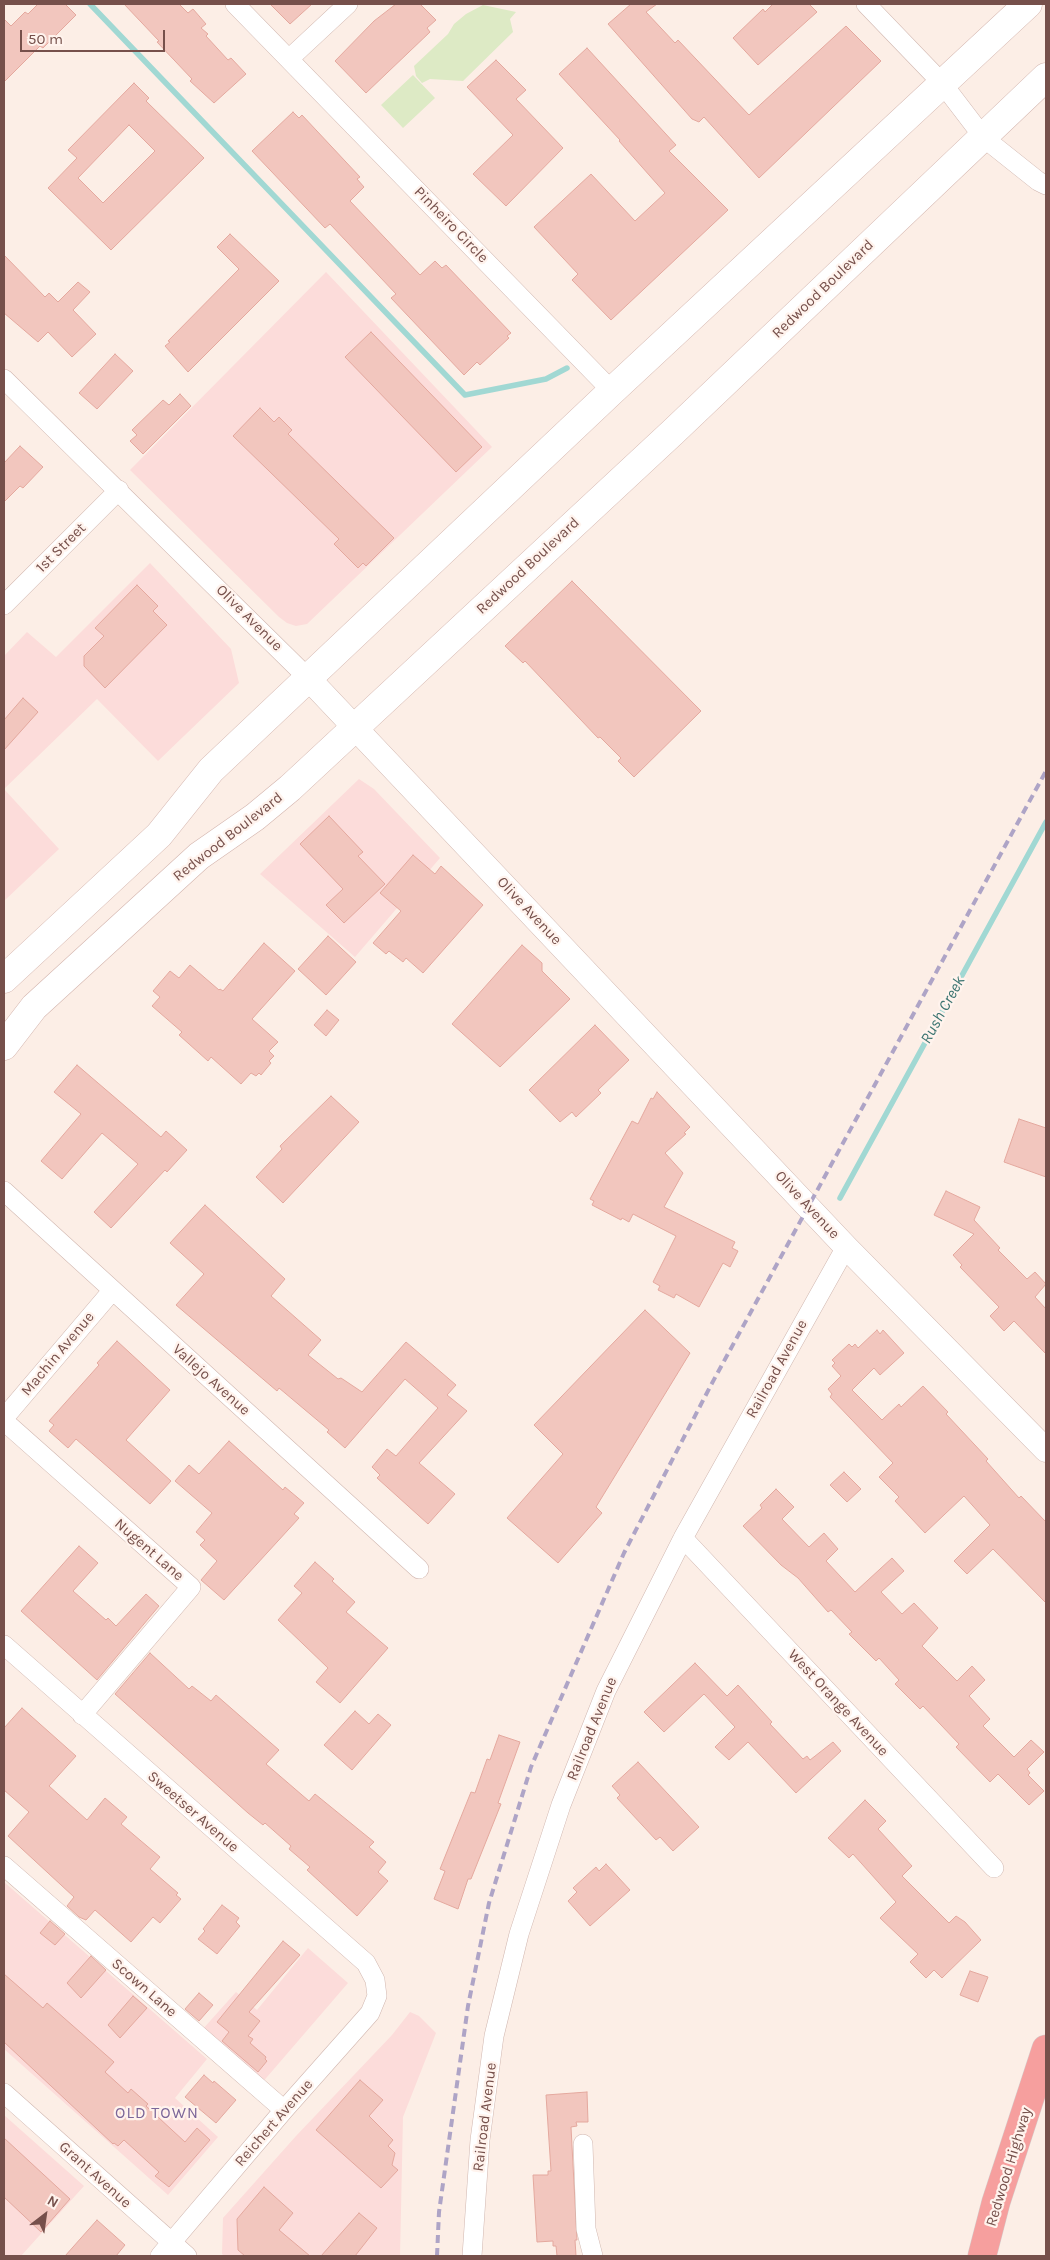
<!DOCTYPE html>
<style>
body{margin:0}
#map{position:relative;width:1050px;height:2260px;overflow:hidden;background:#fceee6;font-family:Karla,sans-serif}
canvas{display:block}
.frame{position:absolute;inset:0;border:5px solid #76504b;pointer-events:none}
.north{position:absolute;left:20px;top:2190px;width:50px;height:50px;-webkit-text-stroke:4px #fff3ed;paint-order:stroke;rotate:30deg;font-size:14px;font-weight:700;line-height:20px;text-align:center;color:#76504b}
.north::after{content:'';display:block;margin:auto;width:18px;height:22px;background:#76504b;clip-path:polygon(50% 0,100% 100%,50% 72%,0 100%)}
.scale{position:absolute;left:20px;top:30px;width:145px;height:22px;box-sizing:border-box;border:2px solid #76504b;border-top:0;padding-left:6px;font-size:15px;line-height:18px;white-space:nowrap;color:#76504b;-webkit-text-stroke:4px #fff3ed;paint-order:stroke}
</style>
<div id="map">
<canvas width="1050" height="2260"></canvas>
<div class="frame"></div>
<div class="north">N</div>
<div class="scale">50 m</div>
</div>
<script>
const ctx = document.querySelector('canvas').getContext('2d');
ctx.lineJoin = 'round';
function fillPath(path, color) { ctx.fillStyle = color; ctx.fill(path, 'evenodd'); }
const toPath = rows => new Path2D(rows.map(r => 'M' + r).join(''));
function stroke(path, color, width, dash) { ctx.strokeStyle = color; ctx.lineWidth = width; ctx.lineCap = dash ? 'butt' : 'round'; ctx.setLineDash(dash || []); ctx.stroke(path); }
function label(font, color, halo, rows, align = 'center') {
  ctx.font = font + ' Karla,sans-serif'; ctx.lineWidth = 4.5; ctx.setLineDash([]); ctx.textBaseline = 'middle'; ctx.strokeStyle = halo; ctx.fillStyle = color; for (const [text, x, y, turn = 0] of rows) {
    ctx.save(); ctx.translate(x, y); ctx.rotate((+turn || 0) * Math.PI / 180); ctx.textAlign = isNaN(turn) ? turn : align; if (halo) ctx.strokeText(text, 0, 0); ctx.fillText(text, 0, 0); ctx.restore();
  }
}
const commercial = toPath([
 [326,272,492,447,307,624,296,626,287,623,279,617,130,470],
 [150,563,231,649,239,683,158,761,97,699,4,789,4,656,27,632,56,657],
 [359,779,374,789,440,858,355,957,260,874],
 [4,789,59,849,4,901],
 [4,1882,207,2059,175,2098,218,2137,168,2195,4,2049],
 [308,1948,348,1983,261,2084,202,2030,236,1992,257,2010],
 [410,2012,419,2016,436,2033,403,2117,400,2256,224,2256,222,2254,223,2218,296,2136,392,2035],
 [4,2115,84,2186,21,2256,4,2256]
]);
const green = toPath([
 [483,5,516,12,510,19,513,32,463,81,430,79,422,83,416,76,414,66,448,34,454,24,466,14],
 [413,75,435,98,403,128,381,105]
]);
const stream = toPath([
 [90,4,465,395,546,379,567,368],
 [840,1198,1046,822]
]);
const building = toPath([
 [38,4,65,4,76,15,43,48,40,46,4,82,4,19,11,26,25,12,28,14,38,4],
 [124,4,179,4,188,13,193,9,206,24,201,28,208,34,206,36,228,60,231,58,246,74,214,103,190,81,192,79,157,42,159,41,124,4],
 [270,4,312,4,290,24,270,4],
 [396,4,420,4,436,20,427,28,430,32,366,93,335,61,374,21,396,4],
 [631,4,657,4,646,12,675,43,678,40,749,115,846,26,881,61,759,178,704,117,699,122,692,119,608,24,631,4],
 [773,4,809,4,817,12,758,65,733,38,763,9,765,12,773,4],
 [587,48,676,145,669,151,728,210,611,320,572,280,578,274,534,227,591,174,635,221,665,193,619,141,620,140,559,74,587,48],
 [496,60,526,90,516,99,563,148,506,206,473,174,513,135,467,87,496,60],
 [134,83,149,98,146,101,204,158,111,250,48,188,77,158,68,150,134,83],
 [129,125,155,151,103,203,78,178,129,125],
 [293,112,299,118,302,115,360,177,357,179,364,187,350,201,420,275,435,261,442,268,446,265,511,333,507,336,509,338,480,365,477,362,464,375,391,298,396,294,330,224,325,228,252,151,293,112],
 [230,234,279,281,188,372,165,346,170,342,168,341,239,269,217,247,230,234],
 [4,255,45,297,49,293,58,302,78,282,90,292,73,310,96,334,72,357,48,332,38,342,4,313,4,255],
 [371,332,482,447,456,472,345,357,371,332],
 [115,354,133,371,97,409,79,393,115,354],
 [180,394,191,406,143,454,130,441,137,435,132,430,163,400,169,405,180,394],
 [260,408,274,422,279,417,292,430,288,434,394,538,366,566,363,563,358,568,334,544,339,539,233,436,260,408],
 [20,446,43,467,23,488,20,486,4,502,4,463,20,446],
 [572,581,701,711,634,777,618,761,621,758,600,737,598,738,525,661,523,663,505,646,572,581],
 [137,585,158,606,153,611,167,625,105,688,84,666,84,656,104,636,95,628,137,585],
 [23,698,38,712,4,750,4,720,23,698],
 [329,816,363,852,358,856,385,884,344,923,326,905,343,889,300,844,329,816],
 [413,855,435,874,441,866,483,905,423,973,406,958,403,962,389,951,386,954,373,943,401,911,380,893,413,855],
 [328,936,356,962,326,995,298,969,328,936],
 [264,943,295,971,252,1019,278,1042,269,1051,274,1056,269,1061,271,1063,261,1075,259,1073,256,1076,251,1073,241,1084,211,1057,208,1061,179,1035,182,1032,152,1006,160,997,153,991,170,971,179,978,190,965,219,990,220,989,223,991,264,943],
 [522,945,542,963,542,971,570,999,500,1067,452,1024,522,945],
 [327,1010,339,1020,326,1036,314,1025,327,1010],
 [595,1025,629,1060,598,1090,601,1093,576,1117,572,1112,560,1122,529,1090,595,1025],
 [77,1065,161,1137,166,1131,187,1150,167,1172,165,1170,111,1228,94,1212,138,1164,102,1133,62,1179,41,1161,81,1114,54,1092,77,1065],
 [657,1092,690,1127,684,1133,686,1134,665,1153,683,1173,664,1207,735,1242,732,1248,738,1251,730,1267,723,1263,699,1307,676,1294,674,1298,658,1290,660,1286,653,1282,676,1236,633,1214,629,1222,622,1218,621,1220,592,1205,594,1201,590,1199,632,1121,638,1124,651,1098,653,1099,657,1092],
 [331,1096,359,1122,283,1203,256,1177,282,1149,280,1146,331,1096],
 [1019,1119,1046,1128,1046,1177,1004,1162,1019,1119],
 [946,1191,980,1207,974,1220,1000,1248,998,1250,1027,1279,1035,1272,1046,1284,1035,1297,1046,1309,1046,1354,1014,1321,1004,1331,990,1316,999,1307,960,1267,962,1265,953,1255,974,1234,934,1215,946,1191],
 [205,1205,285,1279,271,1296,321,1340,308,1355,338,1379,341,1378,362,1392,406,1342,456,1385,447,1395,467,1411,419,1463,455,1494,428,1524,377,1478,380,1475,372,1467,387,1449,396,1456,438,1408,405,1379,345,1448,327,1432,329,1430,279,1388,277,1391,176,1305,204,1274,170,1243,205,1205],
 [645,1310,690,1353,596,1507,602,1513,558,1563,507,1518,563,1454,534,1425,645,1310],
 [877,1330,880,1334,883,1330,904,1353,880,1375,874,1368,852,1390,882,1420,899,1404,901,1407,923,1386,948,1412,946,1414,988,1459,986,1461,1019,1498,1021,1496,1046,1522,1046,1603,993,1549,967,1574,954,1561,990,1525,964,1496,925,1533,895,1501,899,1497,879,1477,893,1463,830,1397,832,1394,828,1389,841,1376,832,1366,835,1363,832,1360,849,1344,852,1347,855,1344,858,1348,877,1330],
 [117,1341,170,1390,126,1440,171,1481,150,1504,76,1439,68,1448,49,1431,54,1425,49,1421,99,1365,97,1363,117,1341],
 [229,1441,283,1490,285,1487,304,1503,294,1514,299,1518,224,1600,201,1580,217,1561,200,1545,205,1540,196,1532,212,1513,175,1481,189,1465,199,1474,229,1441],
 [844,1472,861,1489,847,1502,830,1485,844,1472],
 [776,1489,794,1507,782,1519,809,1547,824,1533,838,1549,826,1561,855,1592,892,1558,904,1571,881,1592,902,1614,914,1603,938,1628,922,1646,957,1681,972,1666,985,1680,969,1696,990,1719,983,1726,1014,1757,1031,1740,1044,1752,1027,1769,1030,1773,1028,1775,1044,1791,1029,1805,998,1774,990,1782,956,1747,959,1744,923,1706,920,1709,895,1684,899,1680,879,1658,876,1661,849,1634,852,1632,831,1610,828,1612,798,1578,781,1565,743,1526,762,1508,760,1505,776,1489],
 [79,1546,98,1563,73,1591,106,1620,108,1618,116,1626,146,1594,159,1606,97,1680,21,1611,79,1546],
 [315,1562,334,1579,332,1581,355,1602,346,1612,388,1648,340,1703,316,1682,328,1668,278,1620,302,1593,294,1586,315,1562],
 [150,1653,189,1689,192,1686,211,1701,216,1695,279,1750,266,1764,309,1801,315,1794,374,1842,369,1847,386,1862,378,1872,388,1881,357,1916,307,1870,310,1867,289,1849,291,1846,265,1823,263,1825,248,1813,115,1694,150,1653],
 [695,1663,727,1696,738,1685,772,1722,770,1724,803,1759,807,1756,810,1760,833,1742,841,1751,796,1793,748,1742,729,1760,715,1747,735,1727,704,1694,664,1732,644,1712,695,1663],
 [22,1708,76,1756,49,1786,87,1820,105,1798,127,1817,121,1824,160,1857,150,1869,178,1893,176,1895,181,1899,160,1923,153,1917,131,1942,95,1910,86,1920,79,1917,67,1906,74,1897,8,1836,29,1812,4,1790,4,1728,22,1708],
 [355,1711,369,1724,378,1714,391,1725,352,1770,324,1745,355,1711],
 [499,1735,520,1742,498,1803,501,1804,471,1879,468,1879,458,1909,434,1899,445,1871,440,1869,471,1792,475,1793,487,1759,490,1760,499,1735],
 [638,1762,699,1827,673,1851,660,1837,656,1840,617,1798,620,1795,612,1786,638,1762],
 [865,1800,886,1821,878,1829,912,1866,902,1876,949,1923,956,1916,965,1922,981,1940,942,1978,934,1970,926,1978,910,1962,918,1954,880,1918,896,1902,853,1854,849,1858,828,1838,865,1800],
 [606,1864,630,1890,590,1926,568,1901,577,1892,573,1888,596,1867,599,1871,606,1864],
 [222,1905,239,1918,236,1922,240,1926,217,1954,198,1939,205,1931,203,1929,222,1905],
 [50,1921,65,1934,55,1945,40,1933,50,1921],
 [283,1941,300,1955,249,2012,260,2021,248,2036,253,2039,250,2043,266,2057,265,2059,267,2061,258,2072,222,2041,229,2032,217,2022,283,1941],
 [91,1956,106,1970,81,1998,67,1983,91,1956],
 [970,1971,988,1977,978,2002,960,1995,970,1971],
 [4,1974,43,2008,47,2003,114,2062,105,2072,128,2093,131,2089,148,2104,146,2106,185,2142,197,2128,210,2140,169,2187,155,2176,159,2172,124,2140,118,2146,114,2143,113,2144,4,2042,4,1974],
 [199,1993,213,2005,199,2021,185,2009,199,1993],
 [133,1996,147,2008,120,2038,108,2025,133,1996],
 [204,2075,213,2083,214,2081,236,2100,216,2123,185,2097,204,2075],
 [360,2080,383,2100,369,2116,393,2140,388,2146,395,2153,392,2165,398,2170,381,2188,316,2130,360,2080],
 [587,2092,588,2122,576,2122,577,2126,571,2127,577,2240,575,2240,576,2256,557,2256,556,2246,553,2246,553,2241,537,2242,533,2175,548,2175,548,2171,551,2171,546,2095,587,2092],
 [4,2138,70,2199,41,2232,4,2197,4,2138],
 [264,2187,293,2213,279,2230,310,2256,245,2256,238,2250,237,2219,264,2187],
 [359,2213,377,2228,355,2256,321,2256,359,2213],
 [97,2220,125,2245,116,2256,65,2256,97,2220]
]);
const minor = toPath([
 [235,4,612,391],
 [866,4,942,83,984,138,1038,181,1046,185],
 [290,58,348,4],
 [4,379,308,678],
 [4,605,119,490],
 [4,1191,419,1569],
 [4,1418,112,1291],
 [4,1421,191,1587,82,1715],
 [683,1538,994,1868],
 [4,1645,366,1963,375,1980,377,1996,370,2013,284,2110,160,2256],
 [4,1866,284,2110],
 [4,2093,187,2256],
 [583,2144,586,2229,593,2256],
 [472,2256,480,2140,494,2036,519,1934,561,1805,606,1691,683,1538,846,1247]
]);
const tertiary = toPath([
 [308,678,846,1247,1046,1450]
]);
const secondary = toPath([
 [4,979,159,835,211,770,612,391,1028,4],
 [4,1046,34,1007,199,856,255,817,290,788,673,432,1046,77]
]);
const motorway = toPath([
 [982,2256,996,2202,1046,2049]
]);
const rail = toPath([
 [437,2256,439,2212,468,2006,489,1903,531,1767,624,1553,711,1385,1046,771]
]);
const streetNames = [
 ["Pinheiro Circle",451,225,46],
 ["Redwood Boulevard",823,289,-44],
 ["1st Street",61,548,-45],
 ["Redwood Boulevard",528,566,-43],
 ["Olive Avenue",249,618,45],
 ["Redwood Boulevard",228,837,-38],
 ["Olive Avenue",529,911,47],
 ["Olive Avenue",807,1205,47],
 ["Machin Avenue",58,1354,-50],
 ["Railroad Avenue",777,1369,-61],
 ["Vallejo Avenue",211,1380,42],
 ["Nugent Lane",149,1550,41],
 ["West Orange Avenue",838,1703,47],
 ["Railroad Avenue",592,1729,-68],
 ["Sweetser Avenue",193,1812,41],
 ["Scown Lane",144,1988,41],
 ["Railroad Avenue",485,2117,-83],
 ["Reichert Avenue",274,2123,-49],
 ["Redwood Highway",1009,2167,-73],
 ["Grant Avenue",95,2175,42]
];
const waterNames = [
 ["Rush Creek",943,1010,-61]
];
const neighbourhoodNames = [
 ["OLD TOWN",157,2113]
];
fillPath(commercial, '#fcdcda');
fillPath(green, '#ddeac5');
stroke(stream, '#a1d8d3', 5.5);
fillPath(building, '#f2c6be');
stroke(building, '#e4a89e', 1);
stroke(minor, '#d0b6af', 20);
stroke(tertiary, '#d0b6af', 25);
stroke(secondary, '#d3b4ad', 29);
stroke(motorway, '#d6cac9', 29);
stroke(minor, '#fff', 19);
stroke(tertiary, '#fff', 24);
stroke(secondary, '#fff', 28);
stroke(motorway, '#f69f9e', 28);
stroke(rail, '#aea4c6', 4, [8, 5]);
label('15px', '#76504b', '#fff3ed', streetNames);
label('italic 16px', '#3b7470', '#fff3ed', waterNames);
ctx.letterSpacing = '1px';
label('16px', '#7c6699', '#fff3ed', neighbourhoodNames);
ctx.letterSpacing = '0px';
</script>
